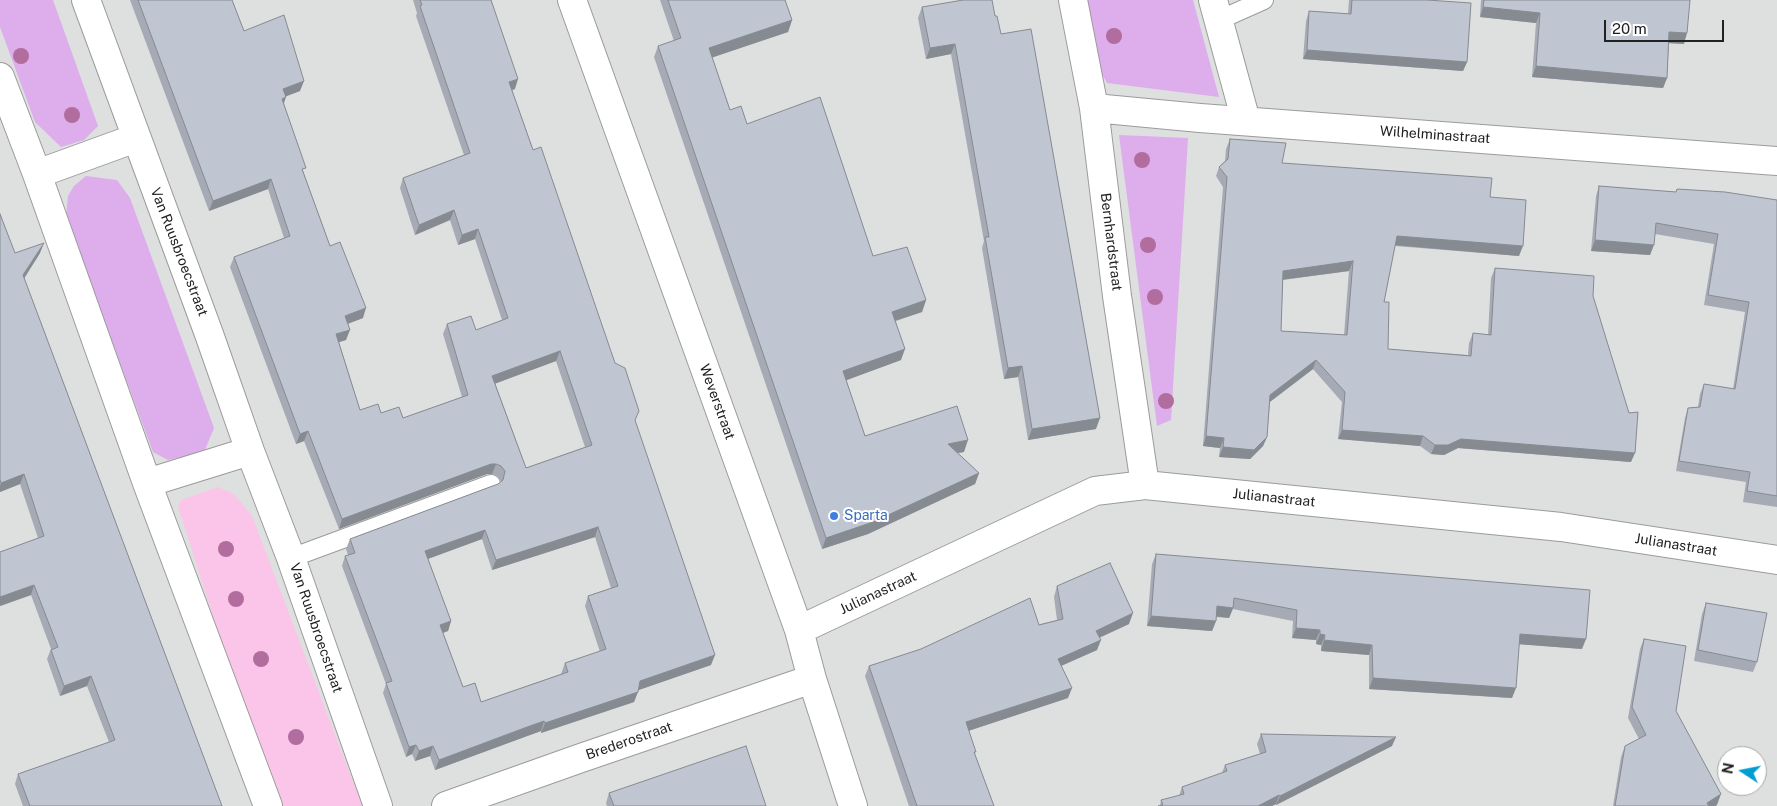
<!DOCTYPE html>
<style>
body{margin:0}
#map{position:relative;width:1777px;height:806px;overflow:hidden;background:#e7e8f1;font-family:"Public Sans",sans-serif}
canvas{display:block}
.north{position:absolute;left:1717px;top:746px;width:50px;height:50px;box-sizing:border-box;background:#fff;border:1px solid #a6a6a6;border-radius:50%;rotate:281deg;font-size:14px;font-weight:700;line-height:20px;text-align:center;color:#212121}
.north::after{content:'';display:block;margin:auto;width:18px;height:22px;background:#009dd2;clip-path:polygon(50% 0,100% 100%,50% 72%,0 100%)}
.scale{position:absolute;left:1604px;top:20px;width:120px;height:22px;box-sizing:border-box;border:2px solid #212121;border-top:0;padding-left:6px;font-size:15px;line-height:18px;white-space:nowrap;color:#212121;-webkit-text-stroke:4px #fff;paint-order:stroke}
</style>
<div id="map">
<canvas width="1777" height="806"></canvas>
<div class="north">N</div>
<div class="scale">20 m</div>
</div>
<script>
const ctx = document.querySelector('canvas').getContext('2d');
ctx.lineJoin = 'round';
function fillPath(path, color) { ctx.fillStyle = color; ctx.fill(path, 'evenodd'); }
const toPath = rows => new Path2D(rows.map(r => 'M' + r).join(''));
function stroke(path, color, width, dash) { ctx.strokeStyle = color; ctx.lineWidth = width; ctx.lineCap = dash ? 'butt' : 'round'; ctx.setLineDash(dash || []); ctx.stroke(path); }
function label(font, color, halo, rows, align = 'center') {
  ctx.font = font + ' "Public Sans",sans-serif'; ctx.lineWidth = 4; ctx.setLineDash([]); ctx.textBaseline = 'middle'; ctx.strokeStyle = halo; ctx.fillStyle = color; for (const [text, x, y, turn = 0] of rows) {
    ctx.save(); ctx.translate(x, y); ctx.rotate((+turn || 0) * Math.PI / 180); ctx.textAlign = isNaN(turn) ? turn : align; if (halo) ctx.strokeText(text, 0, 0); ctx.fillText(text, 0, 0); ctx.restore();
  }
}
const residential = toPath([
 [0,0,1777,0,1777,806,0,806],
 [1727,756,1757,756,1757,786,1727,786]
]);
const grass = toPath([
 [0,0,53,0,98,126,84,140,61,147,35,122,0,27],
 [1087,0,1193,0,1219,97,1107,83,1101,72],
 [1119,135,1188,138,1171,420,1157,426],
 [86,176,117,180,130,198,214,428,204,452,168,460,153,452,66,217,68,196,74,186]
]);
const park = toPath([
 [218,487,234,494,252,516,362,806,282,806,225,654,178,506,181,500]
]);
const service = toPath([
 [1219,20,1264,0],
 [291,558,491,484]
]);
const minor = toPath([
 [86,0,209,334,250,451,291,558,378,806],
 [572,0,799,630,812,679,853,806],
 [1073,0,1094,108,1117,296,1145,485],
 [1213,0,1246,121],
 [0,77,37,174,147,483,268,806],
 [1094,108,1200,118,1777,161],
 [37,174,136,138],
 [147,483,250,451],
 [799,630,1095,491,1145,485,1561,527,1777,560],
 [446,806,581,758,812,679]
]);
const trees = [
 [1114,36],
 [21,56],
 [72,115],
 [1142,160],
 [1148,245],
 [1155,297],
 [1166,401],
 [226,549],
 [236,599],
 [261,659],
 [296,737]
];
const wall = toPath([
 [130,0,232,0,244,31,300,91,286,96,284,104,304,174,330,246,363,318,348,324,346,340,339,342,360,410,381,413,403,418,462,397,443,334,447,324,476,330,502,320,475,239,458,245,450,220,415,235,400,188,403,178,464,155,416,16,417,13,413,0,491,0,515,89,512,90,533,150,615,363,635,422,711,665,638,690,634,702,541,733,541,731,524,737,435,770,430,756,415,761,412,754,406,757,383,693,386,684,342,566,345,556,348,555,346,549,350,539,498,484,501,482,501,481,497,476,492,474,487,474,339,529,304,441,296,444,230,267,234,257,284,238,268,189,209,211],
 [556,361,585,447,526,468,495,383],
 [595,537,611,588,588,596,585,606,600,652,565,663,561,674,481,702,463,687,443,633,448,631,451,621,428,559,482,539,492,570],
 [660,0,785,0,792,20,788,32,712,57,730,110,747,124,873,256,926,300,922,312,896,321,901,360,846,380,865,436,964,452,958,453,979,473,975,484,868,534,822,549,654,57,658,46,674,41],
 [1349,0,1427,0,1467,62,1463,71,1303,59,1306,21,1309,11,1348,14],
 [1481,0,1690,0,1684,44,1669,43,1667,78,1663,88,1532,77,1536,23,1480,17],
 [922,7,995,16,1001,34,1096,429,1028,440,1018,377,1004,379,982,248,984,241,951,54,926,59,918,18],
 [1230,139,1282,163,1490,197,1519,256,1395,246,1384,302,1388,349,1468,355,1469,343,1473,333,1488,335,1491,278,1495,268,1593,296,1631,462,1458,448,1444,455,1431,454,1420,446,1338,439,1342,402,1313,369,1270,402,1267,437,1263,446,1250,459,1219,457,1220,448,1203,446,1223,187,1216,176,1219,167,1225,161,1226,149],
 [1349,271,1344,335,1281,331,1283,280],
 [1599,186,1676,192,1677,189,1777,200,1777,507,1743,502,1746,482,1676,471,1685,418,1688,408,1698,407,1700,394,1704,384,1733,389,1745,312,1704,305,1714,244,1655,234,1650,255,1591,251,1596,196],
 [0,214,15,253,40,253,24,278,222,806,23,806,15,784,18,774,109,742,87,686,60,696,47,659,51,649,31,595,0,606,0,552,38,538,20,484,0,492],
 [1156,554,1582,649,1519,644,1512,698,1369,689,1369,655,1321,651,1321,645,1316,644,1316,640,1292,638,1293,621,1233,609,1229,618,1216,617,1216,621,1212,631,1147,626,1152,564],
 [1057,586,1129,624,1099,638,1097,650,1061,666,1068,698,968,731,975,754,994,806,909,806,865,676,869,666,1057,620,1054,597],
 [1706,603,1757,662,1753,672,1694,661,1702,614],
 [1644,639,1717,805,1715,806,1613,806,1621,757,1625,746,1639,739,1628,718,1640,649],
 [1261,734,1392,746,1276,805,1276,804,1272,806,1158,806,1160,806,1161,800,1179,796,1182,787,1222,773,1225,765,1260,754,1257,744],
 [609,793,766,806,607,806,606,803]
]);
const shadedWall = toPath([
 [1483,7,1540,13,1536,23,1480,17],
 [792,20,788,32,705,60,709,48],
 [1669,32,1687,33,1684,44,1665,43],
 [955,44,951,54,926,59,930,48],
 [1307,50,1467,62,1463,71,1303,59],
 [1536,66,1667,78,1663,88,1532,77],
 [518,79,515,89,506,92,509,82],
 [304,81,300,91,279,99,283,89],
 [286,97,282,107,282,99],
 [271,179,268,189,209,211,213,201],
 [454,210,450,220,415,235,419,225],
 [478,229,475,239,458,245,462,235],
 [1397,236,1523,246,1519,256,1393,245],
 [1595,240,1654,245,1650,255,1591,251],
 [44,243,40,253,20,285,23,275],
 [1353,261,1349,271,1280,280,1283,271],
 [926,300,922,312,888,323,892,312],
 [366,308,363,318,341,326,345,316],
 [350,330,346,340,333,344,336,334],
 [905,349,901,360,839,383,843,371],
 [560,351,556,361,489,386,492,376],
 [1316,360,1313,369,1267,404,1270,395],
 [1022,366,1018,377,1004,379,1008,368],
 [1100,418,1096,429,1028,440,1032,429],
 [1342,430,1423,436,1420,446,1338,439],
 [308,431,304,441,296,444,300,434],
 [1206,436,1224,438,1220,448,1203,446],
 [1267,437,1263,446,1250,459,1219,457,1223,447],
 [1461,439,1635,453,1631,462,1458,448,1444,455,1431,454,1435,445],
 [968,440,964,452,944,455,948,444],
 [491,464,496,464,492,474,487,474,339,529,342,519],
 [979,473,975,484,868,534,822,549,826,538],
 [24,474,20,484,0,492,0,486,1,483],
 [598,527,595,537,492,570,496,560],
 [485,530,482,539,422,561,425,551],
 [34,585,31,595,0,606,0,597],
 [1217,606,1233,608,1229,618,1213,616],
 [1133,613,1129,624,1092,641,1096,631],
 [1151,616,1216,621,1212,631,1147,626],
 [451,621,448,631,436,635,440,625],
 [1296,628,1320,630,1316,640,1292,638],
 [1320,634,1325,635,1321,645,1316,644],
 [1520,634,1586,639,1582,649,1516,644],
 [1101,640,1097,650,1054,669,1058,659],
 [1324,640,1372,645,1369,655,1321,651],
 [715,655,711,665,636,691,640,681],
 [91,676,87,686,60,696,64,686],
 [1373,678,1516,688,1512,698,1369,689],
 [1072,688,1068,698,962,733,966,722],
 [638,692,634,702,541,733,545,723],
 [544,721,541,731,435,770,439,760],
 [1396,737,1392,746,1276,805,1280,796],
 [416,745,412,754,406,757,409,747],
 [433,746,430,756,415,761,419,751],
 [1721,794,1717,805,1715,806,1706,806,1707,803],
 [1279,795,1276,804,1272,806,1258,806]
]);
const building = toPath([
 [138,0,232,0,244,31,284,15,304,81,283,89,286,97,282,99,306,168,302,169,330,246,340,242,366,308,345,316,350,330,336,334,360,410,378,404,381,413,399,407,403,418,468,395,447,324,471,316,476,330,508,318,478,229,462,235,454,210,419,225,403,178,470,153,420,6,422,5,420,0,491,0,518,79,509,82,533,150,541,147,615,363,625,368,639,411,635,420,715,655,640,681,638,692,545,723,544,721,527,727,439,760,433,746,419,751,416,745,409,747,386,683,392,681,345,556,355,553,350,539,498,484,503,480,505,471,501,466,496,464,491,464,342,519,308,431,300,434,234,257,290,236,271,179,213,201,138,0],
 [560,351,592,445,526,468,492,376,560,351],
 [598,527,618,586,588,596,606,649,565,663,568,672,481,702,475,683,463,687,440,625,451,621,425,551,485,530,496,560,598,527],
 [668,0,785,0,792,20,709,48,730,110,741,106,747,124,820,97,873,256,907,247,926,300,892,312,905,349,843,371,865,436,957,406,968,440,948,444,979,473,873,522,826,538,658,46,681,38,668,0],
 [963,0,992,0,995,16,997,16,1001,34,1031,29,1100,418,1032,429,1022,366,1008,368,985,237,989,237,955,44,930,48,922,7,963,0],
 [1352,0,1427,0,1471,3,1467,62,1307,50,1309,11,1351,14,1352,0],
 [1484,0,1690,0,1687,33,1669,32,1667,78,1536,66,1540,13,1483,7,1484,0],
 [1230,139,1286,143,1282,163,1492,178,1490,197,1526,200,1523,246,1397,236,1384,302,1389,302,1388,349,1471,356,1473,333,1491,335,1495,268,1594,276,1593,296,1629,413,1638,412,1635,453,1461,439,1448,445,1435,445,1423,436,1342,430,1345,392,1316,360,1270,395,1267,437,1254,450,1223,447,1224,438,1206,436,1227,177,1219,167,1228,159,1230,139],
 [1353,261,1347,335,1281,331,1283,271,1353,261],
 [1599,186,1676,192,1677,189,1725,192,1777,200,1777,496,1747,491,1750,472,1679,461,1688,408,1700,407,1704,384,1735,389,1749,302,1708,295,1718,234,1656,223,1654,245,1595,240,1599,186],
 [0,214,15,253,44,243,23,275,222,806,30,806,18,774,115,740,91,676,64,686,51,650,58,647,34,585,0,597,0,552,44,536,24,474,1,483,0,479,0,214],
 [1156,554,1590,590,1586,639,1520,634,1516,688,1373,678,1372,645,1324,640,1325,635,1320,634,1320,630,1296,628,1297,610,1234,598,1233,608,1217,606,1216,621,1151,616,1156,554],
 [1110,563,1133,613,1096,631,1101,640,1058,659,1072,688,966,722,976,752,974,752,994,806,917,806,869,666,921,649,1030,598,1039,625,1063,619,1057,586,1110,563],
 [1706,603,1767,613,1757,662,1698,650,1706,603],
 [1644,639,1686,646,1676,711,1721,794,1707,803,1709,806,1615,806,1625,746,1646,735,1632,707,1644,639],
 [1261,734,1396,737,1280,796,1279,795,1258,806,1158,806,1163,805,1161,800,1184,794,1182,787,1227,771,1225,765,1266,752,1261,734],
 [746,746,766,806,614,806,609,793,746,746]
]);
const markers = [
 [834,516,5,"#3f7fe0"]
];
const streetNames = [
 ["Wilhelminastraat",1435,135,4],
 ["Bernhardstraat",1111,242,83],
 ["Van Ruusbroecstraat",179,252,69],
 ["Weverstraat",717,402,70],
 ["Julianastraat",1274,498,6],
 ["Julianastraat",1676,545,9],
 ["Julianastraat",878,593,-25],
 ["Van Ruusbroecstraat",316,628,71],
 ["Brederostraat",629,741,-19]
];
const shopNames = [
 ["Sparta",844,516]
];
fillPath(residential, '#dedfdf');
fillPath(grass, '#ddadec');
fillPath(park, '#fbc5e9');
stroke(service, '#9b9b9b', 20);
stroke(minor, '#9b9b9b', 30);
stroke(service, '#fff', 18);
stroke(minor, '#fff', 28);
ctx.fillStyle = '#b16d9e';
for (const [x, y] of trees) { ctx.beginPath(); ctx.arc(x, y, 8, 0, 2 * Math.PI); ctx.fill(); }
fillPath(wall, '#a5aab4');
fillPath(shadedWall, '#868b92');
fillPath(building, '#c0c6d1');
stroke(building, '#868b92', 1);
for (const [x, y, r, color] of markers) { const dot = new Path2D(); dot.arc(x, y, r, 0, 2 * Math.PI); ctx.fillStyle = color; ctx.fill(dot); stroke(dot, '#fff', 2); }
label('14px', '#212121', '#fff', streetNames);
label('14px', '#366cbe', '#fff', shopNames, 'left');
</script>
